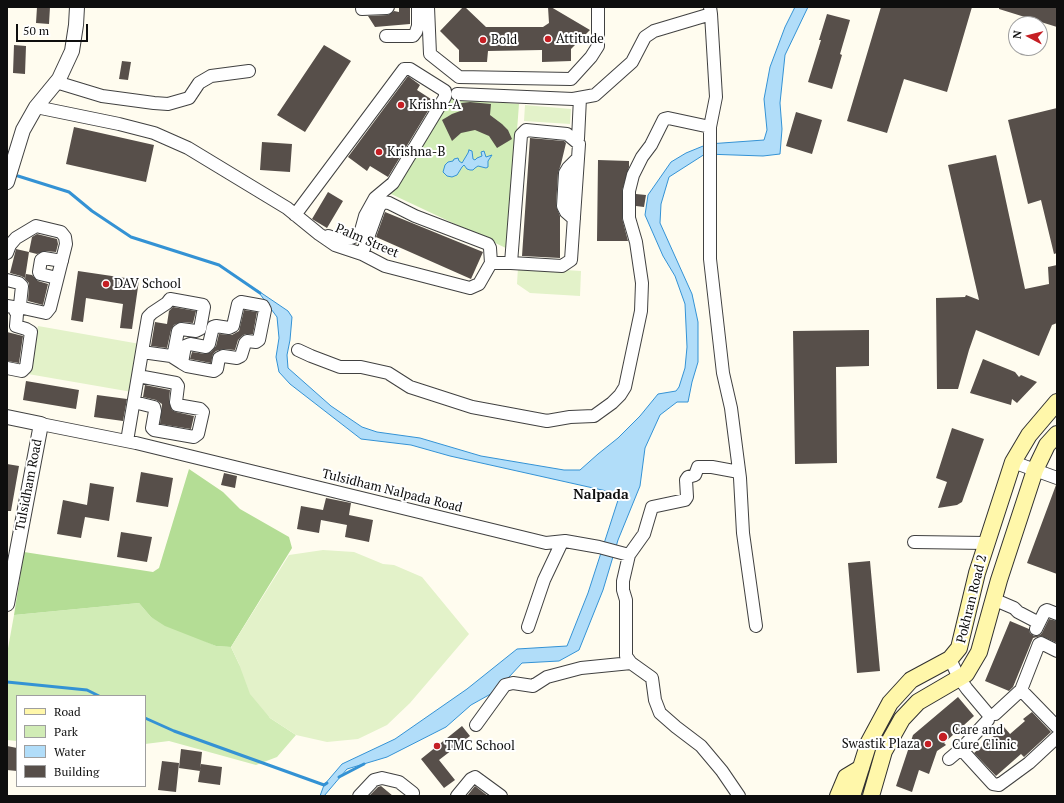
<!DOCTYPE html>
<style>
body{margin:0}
#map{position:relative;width:1064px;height:803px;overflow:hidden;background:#fffcef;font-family:"PT Serif",serif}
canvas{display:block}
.frame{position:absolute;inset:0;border:8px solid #0e0e0e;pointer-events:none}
.legend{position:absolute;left:16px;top:695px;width:130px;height:92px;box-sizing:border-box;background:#fff;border:1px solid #9f9f9f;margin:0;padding:5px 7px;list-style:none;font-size:12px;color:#0e0e0e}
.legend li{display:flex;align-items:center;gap:8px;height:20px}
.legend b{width:20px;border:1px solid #9f9f9f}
.north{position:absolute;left:1008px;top:16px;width:40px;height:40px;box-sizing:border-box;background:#fff;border:1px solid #9f9f9f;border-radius:50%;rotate:277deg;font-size:11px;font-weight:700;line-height:16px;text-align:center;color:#0e0e0e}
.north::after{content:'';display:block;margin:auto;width:14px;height:18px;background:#c51f24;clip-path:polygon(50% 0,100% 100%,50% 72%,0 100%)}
.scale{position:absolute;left:16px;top:24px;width:72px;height:18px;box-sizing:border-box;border:2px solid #0e0e0e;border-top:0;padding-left:5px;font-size:12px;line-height:14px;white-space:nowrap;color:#0e0e0e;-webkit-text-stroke:3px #fff;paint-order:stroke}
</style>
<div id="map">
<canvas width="1064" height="803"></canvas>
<div class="frame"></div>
<ul class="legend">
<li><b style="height:5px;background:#fff7aa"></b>Road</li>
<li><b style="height:11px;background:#d1ecb6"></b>Park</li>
<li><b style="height:11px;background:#b1ddf9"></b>Water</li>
<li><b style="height:11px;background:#574f4a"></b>Building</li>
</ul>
<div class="north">N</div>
<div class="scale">50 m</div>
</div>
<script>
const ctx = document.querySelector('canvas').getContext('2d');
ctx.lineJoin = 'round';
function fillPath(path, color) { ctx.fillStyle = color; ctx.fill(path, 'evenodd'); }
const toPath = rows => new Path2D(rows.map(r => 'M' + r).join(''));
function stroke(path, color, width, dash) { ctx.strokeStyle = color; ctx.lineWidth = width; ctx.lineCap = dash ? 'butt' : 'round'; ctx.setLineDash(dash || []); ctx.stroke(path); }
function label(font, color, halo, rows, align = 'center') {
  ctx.font = font + ' "PT Serif",serif'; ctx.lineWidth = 4; ctx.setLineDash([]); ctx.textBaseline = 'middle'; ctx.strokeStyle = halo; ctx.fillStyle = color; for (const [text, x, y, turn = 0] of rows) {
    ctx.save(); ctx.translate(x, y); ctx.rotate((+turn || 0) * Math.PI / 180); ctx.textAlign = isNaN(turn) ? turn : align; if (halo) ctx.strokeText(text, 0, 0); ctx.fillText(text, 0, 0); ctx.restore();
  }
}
const green = toPath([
 [452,99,519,104,508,249,389,193],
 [139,603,151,617,216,646,231,647,239,664,270,718,296,735,277,757,256,765,169,741,145,744,145,696,17,696,17,741,7,740,7,654,14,615]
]);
const forest = toPath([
 [189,469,223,492,240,509,289,537,292,548,231,647,216,646,165,626,151,617,139,603,14,615,24,552,153,572,159,568]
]);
const pitch = toPath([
 [525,105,571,109,570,124,524,121],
 [518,267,581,271,580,296,530,293,517,284],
 [38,326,140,344,132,392,28,374],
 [323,550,354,552,383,564,394,565,422,577,469,634,410,703,387,725,358,739,327,742,296,735,270,718,250,694,239,664,231,647,289,555]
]);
const water = toPath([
 [795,7,808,7,785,55,780,103,782,129,780,154,763,156,705,154,669,177,661,204,660,223,692,294,698,322,698,362,692,382,688,402,677,402,660,415,645,448,640,486,618,540,603,590,579,650,559,661,522,663,496,691,471,705,446,727,387,757,347,769,324,796,320,796,324,785,342,764,395,739,467,689,517,649,567,646,588,593,620,494,450,456,411,445,361,439,290,384,279,372,276,357,279,338,277,317,257,290,288,311,292,317,290,340,287,355,288,368,331,406,362,427,377,432,420,438,481,456,564,470,580,470,598,454,618,438,640,416,658,394,676,391,679,387,685,368,687,347,685,304,675,276,663,256,645,215,648,195,671,162,686,153,708,144,764,140,767,130,764,99,770,67,785,27,795,7],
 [469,150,472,151,473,159,475,160,477,158,482,156,481,152,484,151,486,157,492,155,488,161,488,167,486,168,478,166,475,168,473,170,470,170,467,169,464,165,462,167,457,175,452,177,447,176,443,172,445,165,448,162,453,161,454,159,458,158,459,161,462,163,468,153,469,150]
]);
const stream = toPath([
 [18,176,69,192,92,211,131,237,219,265,260,293],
 [7,682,87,690,99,696],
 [145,718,174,731,324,785,327,783],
 [339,777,364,764]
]);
const building = toPath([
 [37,7,50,7,49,24,36,23],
 [399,7,410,7,410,24,375,27,368,16,388,15,394,11,399,12],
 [463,7,465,7,486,27,543,27,549,23,548,7,551,7,590,30,571,49,571,61,542,62,542,50,488,51,487,62,459,62,459,50,440,31],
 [881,7,972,7,947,92,904,79,887,133,847,121],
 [999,7,1057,7,1057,27,999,9],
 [827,14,850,20,840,54,842,55,832,89,808,82,821,40,819,40],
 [14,45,26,46,25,74,13,73],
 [324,45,351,61,305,132,277,115],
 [122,61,131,62,128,80,119,79],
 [408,76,420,85,417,90,434,101,388,177,370,166,367,171,348,157],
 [470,102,491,104,490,115,502,124,508,130,512,139,497,148,489,136,475,130,461,133,452,141,442,120,452,114,463,110,461,103],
 [1057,108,1057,253,1054,254,1041,200,1028,204,1008,120],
 [796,112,822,120,812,154,786,146],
 [74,127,154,145,146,182,66,164],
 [530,138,564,141,566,143,561,164,558,173,556,206,560,216,560,258,522,256],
 [262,142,292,144,290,172,260,170],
 [996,155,1025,289,1049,284,1048,267,1057,265,1057,323,1052,325,1039,356,976,330,969,350,958,389,937,389,936,298,965,297,966,295,979,300,948,165],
 [598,160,629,161,629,167,622,191,622,218,628,241,597,241],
 [328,192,343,201,327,228,312,219],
 [636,194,646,195,644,207,636,206],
 [385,212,483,252,471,279,376,237],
 [37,234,57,239,58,244,56,252,45,251,37,254,29,252,32,237],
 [16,249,29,252,25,278,21,276,10,273],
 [78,271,139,280,132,329,120,328,123,304,86,298,83,322,71,320],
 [26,274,32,275,38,281,48,284,43,305,28,301,29,286,29,283,25,279],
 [173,307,196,311,193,323,181,322,174,325,171,330,167,348,151,346,155,322,167,324,169,311],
 [244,310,257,312,253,334,245,334,242,336,238,340,235,350,224,349,216,351,213,354,211,363,190,359,192,352,205,354,211,352,216,346,219,334,232,335,239,331],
 [869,330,869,366,836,367,837,463,795,464,793,331],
 [7,332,23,336,19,363,7,361],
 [983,359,1015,372,1019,377,1021,375,1037,382,1017,403,1012,399,1011,405,970,393],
 [26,381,79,390,76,409,23,400],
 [145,385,170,390,169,401,172,410,176,412,194,416,191,429,160,424,162,404,156,400,143,397],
 [97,395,127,399,123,421,94,417],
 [952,428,984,439,962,502,957,505,938,508,947,482,936,478],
 [7,464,19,466,11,511,7,511],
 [141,472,173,478,168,507,136,502],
 [224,473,237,476,235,488,221,485],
 [90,483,114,487,109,521,85,517,81,538,57,534,63,500,87,505],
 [1056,485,1057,485,1057,574,1027,563],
 [326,498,351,503,349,515,373,520,369,542,345,537,347,525,321,520,319,533,297,529,301,506,323,510],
 [121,532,152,537,147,562,117,557],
 [870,561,880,671,857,673,848,563],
 [1049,619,1057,621,1057,643,1041,636,1033,638,1013,687,1009,691,985,681,1010,621,1029,629,1030,633,1034,636,1034,638,1034,636,1040,635,1042,633],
 [958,697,974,716,944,743,946,745,937,751,929,774,919,770,912,792,896,786,913,735],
 [1032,712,1051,732,1024,757,1021,754,996,776,974,753,1004,727,1010,734,1025,721,1023,719],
 [462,726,470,736,439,760,455,780,444,788,421,759],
 [7,746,17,748,17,771,7,770],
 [181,749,202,752,200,771,179,768],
 [162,761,179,763,176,792,158,790],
 [201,764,222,767,220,785,198,782],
 [381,786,393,796,369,796,378,787],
 [475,786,488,796,467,796]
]);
const minor = toPath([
 [428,7,430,54,459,77,571,79,591,57,598,46,598,7],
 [362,9,387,8,388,7],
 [711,14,716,97,710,127,710,259,723,373,731,408,740,478,743,533,756,626],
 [386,36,413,36,416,32,418,26,418,7],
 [56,82,102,96,154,103,168,104,189,98,199,83,211,76,249,71],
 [457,94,573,99,595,95,632,62,645,37,654,31,711,14,710,7],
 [36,107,119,124,154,133,188,148,287,208,319,234,335,245,362,254,385,266,470,288,479,284,491,263,511,263,521,135,526,130,567,134,579,144,571,260,562,266,511,263],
 [578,139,580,98],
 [295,215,404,69,410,69,445,91,445,97,393,183,375,198,365,216,360,234,351,238,337,239,328,236],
 [574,219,566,212,563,206,565,173,568,168,578,158],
 [7,253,10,245,16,238,36,226,61,232,65,237,66,244,50,308,46,313,23,308,20,305,22,286,19,283,7,280],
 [362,254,379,207,383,202,389,203,415,216,488,244,490,248,491,263],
 [57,278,40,274,39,272,41,260,44,258,62,261],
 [7,306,13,307,17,314,16,326,26,329,31,332,26,367,22,371,7,368],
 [298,350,311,356,340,367,361,367,388,373,410,387,472,407,547,421,570,417,594,416,612,403,620,395,625,387,641,311,642,283,636,242,629,218,629,191,633,175,642,157,651,145,664,119,668,118,710,127],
 [171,356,182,363,187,366,214,371,217,369,219,358,223,356,237,358,241,356,245,343,247,341,256,342,259,340,265,310,263,306,241,302,238,304,233,326,229,328,216,326,213,327,209,344,206,347,190,344,185,346,182,363],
 [134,402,154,407,155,411,152,428,154,430,194,437,198,434,203,412,200,409,177,405,176,402,178,386,176,383,138,376],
 [41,424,136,443,546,543,565,541,599,547,629,555],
 [127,441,142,352,148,317,152,313,167,303,170,299,203,305,204,307,200,329,196,331,181,329,178,331,174,352,171,356,142,352],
 [1013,462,1057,478],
 [914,542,986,543],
 [993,599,1014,608,1018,612,1039,623],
 [528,627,544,580,562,542],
 [1036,629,1045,611,1047,610,1057,614],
 [950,659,959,678,967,689,988,714],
 [631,663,626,656,626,600,623,590,623,581,629,555,644,534,652,507,685,500,687,497,686,480,688,477,695,475,698,467,712,467,739,472],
 [1021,690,1057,727],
 [995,714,1021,690,1039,644,1041,643,1057,651],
 [476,725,505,685,513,683,533,686,547,677,581,668,631,663,652,678,655,700,660,713,676,727,701,746,722,771,739,796],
 [961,749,993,784,999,785,1029,763,1057,737],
 [949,759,962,748,988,720],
 [359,796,374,780,382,778,399,782,413,793,412,796],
 [457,796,471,779,475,777,501,796]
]);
const tertiary = toPath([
 [7,182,23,130,36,107,59,79,72,51,76,25,77,7],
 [7,417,41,424,7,604]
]);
const secondary = toPath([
 [838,796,846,777,861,768],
 [852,796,869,742,890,703,911,680,950,659,959,648,977,573,1013,462,1029,435,1057,402],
 [871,796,884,751,902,719,918,702,966,674,979,652,999,580,1035,470,1047,445,1057,434]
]);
const markers = [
 [548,39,4,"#c51f24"],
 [483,40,4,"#c51f24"],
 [401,105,4,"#c51f24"],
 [379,152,4,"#c51f24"],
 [106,284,4,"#c51f24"],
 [943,737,5,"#c51f24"],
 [928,744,4,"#c51f24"],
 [437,746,4,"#c51f24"]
];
const poiNames = [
 ["Attitude",556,39],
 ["Bold",491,40],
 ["Krishn-A",409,105],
 ["Krishna-B",387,152],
 ["DAV School",114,284],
 ["Care and",952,730],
 ["Cure Clinic",952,745],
 ["Swastik Plaza",920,744,"right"],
 ["TMC School",445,746]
];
const streetNames = [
 ["Palm Street",367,241,23],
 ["Tulsidham Road",29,485,-79],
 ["Tulsidham Nalpada Road",392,491,14],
 ["Pokhran Road 2",972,599,-76]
];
const neighbourhoodNames = [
 ["Nalpada",601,495]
];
fillPath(green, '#d1ecb6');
fillPath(forest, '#b4dd95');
fillPath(pitch, '#e3f2c9');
fillPath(water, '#b1ddf9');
stroke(water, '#3492d4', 1);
stroke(stream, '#3492d4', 3);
fillPath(building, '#574f4a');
stroke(minor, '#414141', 14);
stroke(tertiary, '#414141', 16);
stroke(secondary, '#303030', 18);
stroke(minor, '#fff', 12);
stroke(tertiary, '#fff', 14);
stroke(secondary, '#fff7aa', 16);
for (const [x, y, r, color] of markers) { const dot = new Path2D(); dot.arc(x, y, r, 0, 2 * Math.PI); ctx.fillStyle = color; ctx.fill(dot); stroke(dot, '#fff', 1.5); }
label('13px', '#0e0e0e', '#fff', poiNames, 'left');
label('13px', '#0e0e0e', '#fff', streetNames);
label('bold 14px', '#0e0e0e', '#fff', neighbourhoodNames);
</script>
